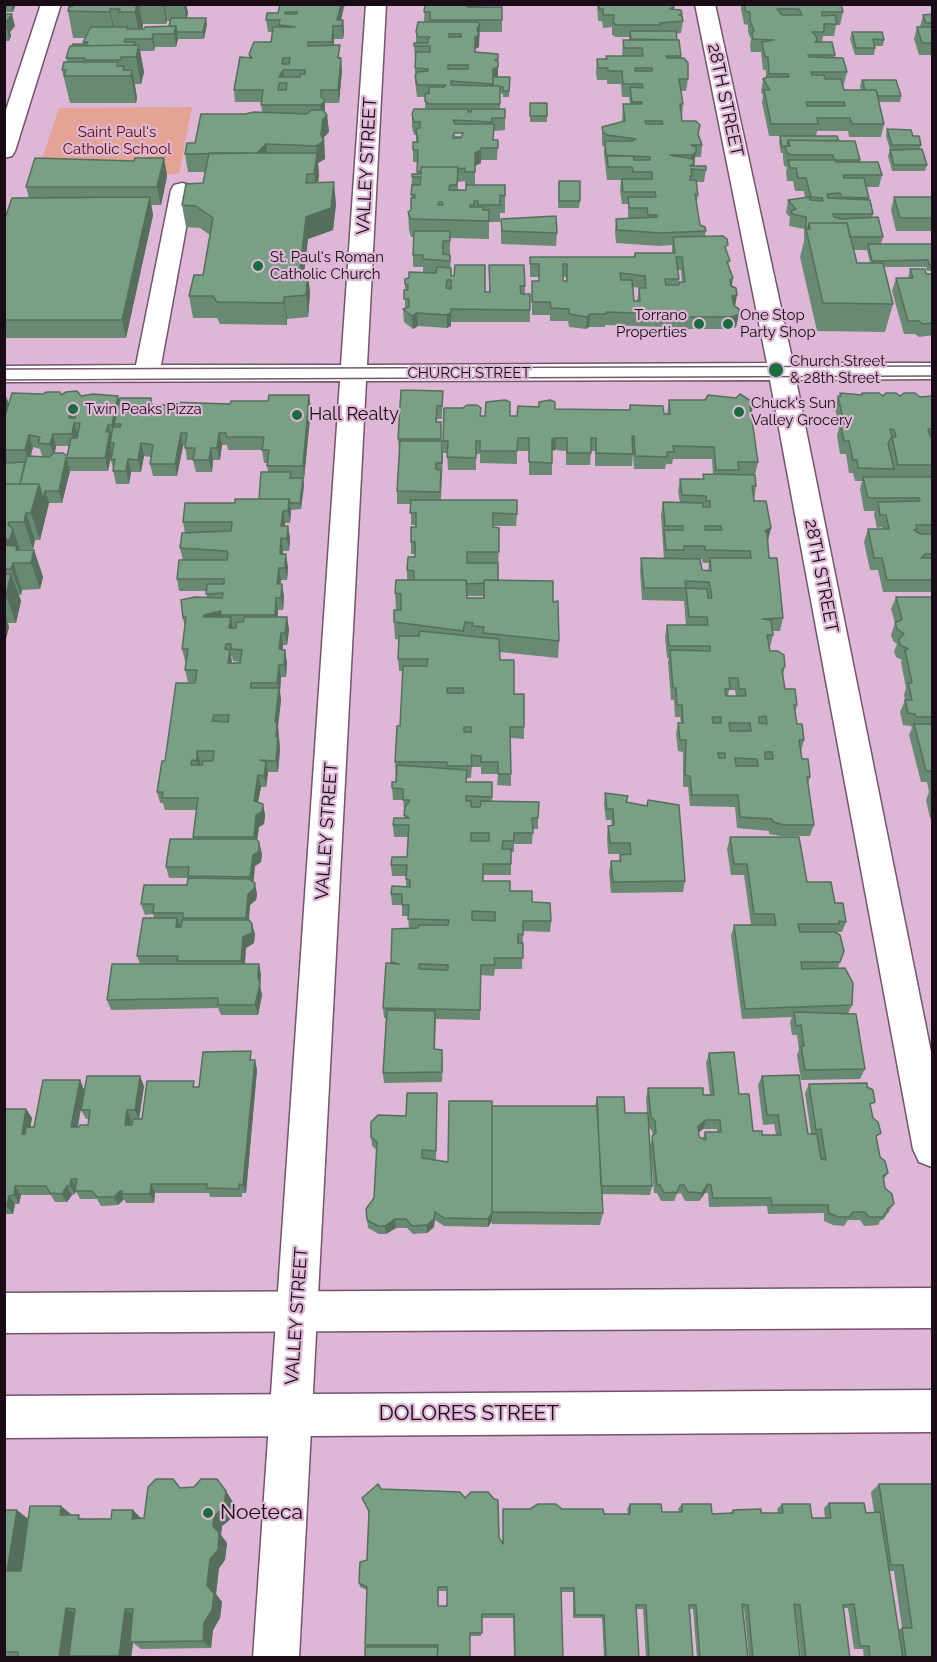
<!DOCTYPE html>
<style>
body{margin:0}
#map{position:relative;width:937px;height:1662px;overflow:hidden;background:#ddb7d5;font-family:Raleway,sans-serif}
canvas{display:block}
.frame{position:absolute;inset:0;border:6px solid #190c17;pointer-events:none}
</style>
<div id="map">
<canvas width="937" height="1662"></canvas>
<div class="frame"></div>
</div>
<script>
const ctx = document.querySelector('canvas').getContext('2d');
ctx.lineJoin = 'round';
function fillPath(path, color) { ctx.fillStyle = color; ctx.fill(path, 'evenodd'); }
const toPath = rows => new Path2D(rows.map(r => 'M' + r).join(''));
function stroke(path, color, width, dash) { ctx.strokeStyle = color; ctx.lineWidth = width; ctx.lineCap = dash ? 'butt' : 'round'; ctx.setLineDash(dash || []); ctx.stroke(path); }
function label(font, color, halo, rows, align = 'center') {
  ctx.font = font + ' Raleway,sans-serif'; ctx.lineWidth = 4.5; ctx.setLineDash([]); ctx.textBaseline = 'middle'; ctx.strokeStyle = halo; ctx.fillStyle = color; for (const [text, x, y, turn = 0] of rows) {
    ctx.save(); ctx.translate(x, y); ctx.rotate((+turn || 0) * Math.PI / 180); ctx.textAlign = isNaN(turn) ? turn : align; if (halo) ctx.strokeText(text, 0, 0); ctx.fillText(text, 0, 0); ctx.restore();
  }
}
const green = toPath([
 [192,107,179,174,37,175,59,108]
]);
const minor = toPath([
 [41,4,61,4,15,151,12,156,4,158,4,116,41,4],
 [366,4,386,4,367,365,767,363,695,4,715,4,793,363,932,363,932,379,796,380,932,1057,932,1167,919,1162,913,1149,770,380,366,381,299,1658,253,1658,340,381,4,382,4,366,136,365,171,190,174,185,182,183,190,185,193,190,161,365,341,365,366,4]
]);
const major = toPath([
 [932,1288,932,1328,4,1333,4,1293,932,1288],
 [932,1390,932,1432,4,1438,4,1396,932,1390]
]);
const tram = toPath([
 [4,369,932,366],
 [4,380,932,376]
]);
const wall = toPath([
 [4,4,16,4,13,12,4,12],
 [71,4,186,4,188,13,187,18,207,24,204,39,178,39,176,47,155,47,154,51,140,51,144,72,141,84,135,84,137,98,136,103,70,103,62,70,67,62,66,58,84,44,83,42,85,38,73,38,68,11,71,7],
 [167,21,171,21,169,26,142,29,143,24,166,24],
 [280,4,345,4,341,20,343,20,344,32,343,39,334,39,334,45,340,58,342,70,339,103,325,103,325,112,327,115,329,132,324,137,325,159,318,163,319,175,318,183,336,204,333,230,308,239,304,271,308,272,310,294,308,317,287,319,287,325,220,324,217,318,193,318,189,296,203,275,210,235,200,228,186,227,182,205,203,183,205,172,188,172,185,154,195,143,245,114,262,112,261,102,235,102,234,90,249,57,249,54,271,42,273,32,268,32,266,20,278,13],
 [425,4,481,4,481,7,502,7,502,32,479,32,479,47,475,49,475,52,498,54,498,77,510,77,509,97,503,97,503,94,500,94,500,109,505,118,505,130,494,131,493,140,498,140,497,160,481,160,481,163,475,166,475,185,465,185,465,181,458,182,458,190,505,196,505,213,500,213,500,222,489,222,489,239,450,238,450,254,443,254,450,255,451,276,485,292,489,292,489,265,525,286,525,294,530,310,530,322,451,322,451,326,447,328,418,326,413,329,404,322,403,309,405,308,405,279,423,272,423,267,413,267,413,237,411,237,409,230,408,212,411,210,412,174,417,174,418,162,413,162,413,150,416,142,416,135,414,135,412,127,412,114,425,109,425,97,417,97,415,81,415,59,414,46,416,43,416,32,424,22],
 [454,133,463,133,462,136,455,136],
 [597,4,673,4,674,9,682,14,683,21,681,33,676,34,681,56,681,58,688,79,686,91,681,91,683,104,682,117,682,121,699,135,702,145,701,157,695,157,694,166,706,170,704,182,696,182,698,195,696,206,700,225,706,231,705,236,727,252,735,306,739,314,736,327,730,329,687,329,681,327,668,327,667,325,663,325,663,327,605,325,605,327,589,327,586,329,569,327,568,321,550,321,550,315,532,315,532,281,539,281,539,277,530,277,530,257,634,257,635,253,672,253,672,245,659,246,616,243,615,231,616,219,628,218,628,204,622,204,620,191,621,180,607,180,604,154,604,147,602,145,602,127,622,122,623,104,630,104,629,97,622,97,621,84,607,84,607,80,597,80,596,72,597,59,606,59,606,56,622,56,623,40,629,40,629,37,616,37,612,35,612,27,603,28,602,21,598,21],
 [677,270,681,270,682,282,679,285,678,285,679,279],
 [563,277,566,277,566,281,563,281],
 [633,287,641,288,639,288,637,301,634,301],
 [741,4,841,4,843,12,840,25,836,25,834,36,823,36,822,42,835,55,835,58,847,72,844,84,843,84,844,90,861,90,860,86,862,80,901,96,900,102,879,102,884,124,881,137,849,137,848,131,817,131,816,136,839,141,860,160,860,162,882,175,879,187,866,187,869,198,868,200,873,214,872,217,883,237,881,244,933,244,933,271,927,271,926,267,884,267,893,304,885,332,817,331,800,257,804,241,804,229,789,226,790,217,786,213,788,200,805,198,804,191,795,191,793,181,787,181,786,172,787,167,784,166,783,158,783,153,781,153,779,142,780,136,769,136,762,102,763,95,761,92,763,79,766,77,766,70,763,70,761,52,751,52,750,46,751,39,748,32,748,25,744,24,741,9],
 [854,250,867,250,870,263,857,263],
 [4,14,15,26,10,32,11,36,9,41,4,41],
 [933,14,933,55,919,55,914,39,917,27,920,27,923,15],
 [852,32,884,40,883,46,874,46,875,48,874,55,855,55,850,39],
 [530,103,547,103,547,122,530,122],
 [887,129,913,136,921,145,920,149,927,165,925,171,892,171,888,156,890,150,886,136],
 [164,158,167,176,161,205,151,205,153,215,126,338,4,338,4,221,29,198,26,187,134,161],
 [559,181,580,201,579,208,558,208],
 [894,197,933,197,933,231,896,231,891,210],
 [501,219,557,233,556,246,501,244],
 [910,269,926,274,933,274,933,335,919,337,915,334,904,334,892,291,896,278,908,278],
 [4,391,9,404,61,395,119,400,151,398,153,408,311,408,304,479,303,479,304,485,301,509,291,510,290,523,285,523,285,526,288,526,290,538,289,551,283,551,283,554,288,567,287,580,281,580,280,584,284,596,283,610,278,610,278,617,287,617,289,630,287,645,283,645,282,649,287,662,286,677,281,677,280,692,281,700,278,726,280,749,278,772,267,772,266,787,261,787,258,802,263,804,265,815,264,824,259,827,257,840,262,854,261,862,255,866,253,882,257,894,256,900,250,905,249,920,255,934,254,943,246,948,245,964,259,964,261,975,260,986,262,995,258,1015,221,1015,218,1008,111,1010,107,1000,140,964,137,956,154,918,153,914,145,915,141,904,187,885,188,878,169,878,166,867,193,839,197,810,165,810,163,803,160,803,157,792,165,761,195,682,188,682,185,670,186,661,185,661,182,649,185,627,183,618,207,597,206,591,179,591,177,579,183,560,180,548,185,533,183,522,235,503,259,499,268,472,267,463,264,463,262,450,228,450,227,445,222,445,220,460,213,460,212,472,196,472,193,460,187,460,185,446,183,446,177,476,153,476,150,464,151,457,144,456,141,472,131,472,129,484,116,484,111,460,112,451,108,471,70,471,62,503,49,503,40,540,35,540,33,549,20,549,20,550,34,550,43,577,40,589,22,590,21,595,19,595,21,601,16,623,8,623,9,627,4,646,4,466,25,462,4,462],
 [56,446,69,446,67,456,55,453],
 [33,447,40,449,42,456,49,456,31,456],
 [231,656,232,656,233,661,241,662,240,663,232,663],
 [443,391,442,419,437,419,437,422,441,441,443,454,441,500,517,514,516,526,493,526,493,527,499,528,498,580,553,602,559,641,558,658,500,652,500,660,514,694,524,727,524,739,511,738,511,786,497,785,498,774,481,774,481,767,472,767,471,778,467,778,467,782,492,782,492,801,538,818,538,829,533,829,532,844,514,844,514,852,511,852,511,875,483,875,483,881,510,891,532,902,551,921,550,932,523,931,522,969,495,969,494,976,481,975,480,1020,436,1019,435,1049,443,1059,442,1082,384,1083,383,1073,386,1018,384,1018,383,1008,391,963,392,929,409,929,408,916,402,916,402,905,392,905,391,894,406,887,406,876,392,876,391,865,407,857,408,837,394,837,393,825,405,818,403,800,393,800,392,788,396,782,395,762,400,726,403,671,399,671,398,659,399,640,395,639,394,622,396,610,395,593,407,580,407,570,415,557,415,554,411,554,411,542,416,525,411,525,411,504,397,504,397,491,399,451,398,439],
 [467,596,483,596,483,598,467,598],
 [840,393,861,395,862,393,883,396,933,396,933,592,883,592,878,570,870,570,864,542,868,529,882,529,882,527,877,528,874,515,875,511,864,511,860,489,862,481,855,481,853,473,849,473,846,454,840,454,837,436,839,428,835,408,838,396,840,396],
 [669,400,751,416,758,462,755,475,756,486,754,501,771,528,768,540,769,558,783,618,780,631,773,631,773,635,770,647,769,647,770,651,785,666,783,675,785,689,797,705,795,713,797,724,804,740,801,751,802,759,810,777,808,784,814,825,810,836,781,836,769,834,769,831,737,828,735,807,690,806,688,787,683,787,683,752,678,751,676,734,678,723,681,723,680,717,675,717,674,700,671,700,668,662,669,658,667,658,665,637,667,625,686,625,684,601,642,600,640,571,641,558,664,559,661,515,663,502,680,503,678,491,680,479,703,479,703,474,713,475,712,459,673,459,672,464,666,464,665,469,634,469,633,454,632,466,595,466,595,451,591,451,590,465,566,465,566,451,555,450,552,451,552,475,529,475,529,451,517,451,517,464,480,463,480,454,476,454,476,470,448,470,447,453,443,453,443,441,480,416,517,416,555,409,629,410,630,405,667,414],
 [683,558,702,559,703,563,709,563,708,571,702,570],
 [729,690,735,690,736,696,728,696],
 [896,597,933,597,933,818,930,818,926,800,929,792,927,782,921,782,909,735,912,728,911,726,903,725,900,712,905,700,904,695,906,688,901,662,902,660,896,657,894,651,897,644,893,641,891,635,895,623,891,609],
 [605,793,627,802,685,881,683,892,611,893,609,872,611,861,619,861,620,855,628,854,608,854,607,837,608,826,612,826,611,820,606,820,604,804],
 [730,837,807,882,835,903,846,922,842,932,836,932,836,933,840,962,838,968,852,1005,848,1014,865,1069,860,1079,801,1080,797,1055,799,1050,797,1035,792,1035,790,1022,792,1017,742,1019,731,936,734,925,751,925,744,875,731,875,727,849],
 [709,1053,739,1094,753,1131,762,1135,776,1135,774,1124,763,1125,758,1085,762,1076,808,1134,811,1134,805,1093,809,1084,871,1108,880,1157,888,1173,884,1179,885,1188,894,1204,883,1220,881,1220,878,1225,864,1226,860,1220,848,1220,844,1226,833,1225,824,1221,824,1213,768,1214,767,1206,709,1207,708,1193,705,1193,699,1201,685,1201,681,1193,677,1194,674,1201,661,1201,657,1193,654,1193,650,1145,653,1136,652,1131,648,1126,652,1186,650,1195,602,1194,603,1213,600,1225,492,1224,492,1221,488,1227,444,1226,435,1220,434,1227,427,1233,413,1234,407,1228,396,1228,386,1234,379,1234,368,1228,367,1220,374,1198,377,1150,372,1146,371,1137,406,1116,437,1093,436,1160,431,1159,448,1162,492,1106,595,1106,597,1097,625,1113,647,1113,646,1098,648,1088,710,1095,706,1063],
 [703,1129,717,1129,717,1132,705,1132,703,1138,699,1137,699,1132],
 [253,1060,255,1060,257,1070,246,1193,242,1193,242,1197,210,1197,209,1193,155,1193,154,1203,126,1203,124,1199,118,1205,101,1206,97,1199,80,1199,76,1191,75,1194,72,1195,67,1202,55,1202,51,1195,21,1195,19,1204,15,1204,13,1214,4,1214,4,1109,26,1109,32,1118,30,1127,34,1127,80,1080,84,1090,78,1127,88,1125,88,1119,86,1119,81,1110,144,1086,139,1119,142,1119,196,1087,199,1087],
 [173,1479,180,1488,233,1502,232,1518,222,1526,221,1535,227,1543,225,1560,219,1568,216,1594,222,1602,220,1618,213,1630,211,1648,141,1649,133,1643,131,1658,4,1657,4,1510,29,1519,61,1506,72,1515,84,1519,144,1518],
 [879,1484,933,1658,864,1658,863,1649,854,1649,848,1608,843,1608,850,1658,801,1658,795,1608,800,1658,749,1658,744,1609,743,1608,748,1658,697,1658,693,1609,690,1609,693,1658,646,1658,643,1609,636,1609,639,1658,604,1658,602,1618,573,1618,573,1592,561,1592,563,1658,514,1658,513,1618,482,1618,481,1636,470,1636,470,1658,365,1647,365,1645,367,1590,360,1587,359,1583,367,1560,369,1513,362,1498,381,1489,465,1498,499,1537,503,1543,503,1509,562,1509,604,1514,628,1514,627,1509,630,1504,662,1512,679,1512,678,1509,682,1504,712,1514,730,1513,733,1510,761,1513,778,1513,777,1509,782,1504,812,1518,825,1518,824,1508,829,1503,866,1513,874,1512,871,1492],
 [889,1571,894,1571,902,1628,898,1630],
 [439,1591,447,1591,447,1606,438,1606]
]);
const shadedWall = toPath([
 [11,4,16,4,13,12],
 [137,4,139,4,143,26,140,39,135,12],
 [163,4,164,4,167,21,166,24],
 [184,4,186,4,188,13,186,21],
 [341,4,343,4,343,9,340,26,337,20],
 [110,9,116,36,115,39,110,12],
 [12,14,15,26,10,32,11,36,9,41,6,22],
 [206,18,207,24,204,39,203,32],
 [343,20,344,32,343,39,342,26],
 [480,24,479,47,475,49,475,37],
 [176,26,178,39,176,47,174,34],
 [333,26,334,39,333,55,332,42],
 [153,34,155,47,154,51,152,39],
 [135,42,137,53,139,45,144,72,141,84,136,57,131,57],
 [283,58,284,70,283,70,285,82,279,77],
 [341,58,342,70,339,103,338,90],
 [498,59,498,79,493,81,493,69,495,60],
 [132,70,137,98,136,103,131,76],
 [321,90,322,103,324,99,325,111,325,114,321,117,320,105],
 [327,115,329,132,324,137,324,142,325,159,318,163,319,175,316,196,314,174,317,153,316,146,321,135,323,119],
 [266,144,268,162,256,154],
 [481,150,481,163,475,166,475,185,475,153],
 [696,152,694,165,691,169,692,155],
 [164,158,167,176,161,205,157,187],
 [334,182,336,204,333,230,308,239,302,292,300,270,306,217],
 [150,197,153,215,126,338,122,320],
 [308,272,310,294,308,317,306,295],
 [733,278,731,291,730,280],
 [737,295,735,307,732,296],
 [284,297,287,319,287,325,284,303],
 [417,313,418,326,413,329,412,316],
 [451,313,451,326,447,328,447,315],
 [590,314,589,327,586,329,587,317],
 [739,314,736,327,730,329,732,317],
 [4,391,10,408,4,422],
 [309,395,311,408,304,479,303,466],
 [118,396,121,408,114,424,116,433,115,438,112,425],
 [151,398,154,410,148,427,146,415],
 [754,403,751,415,750,406],
 [71,410,74,422,69,418],
 [74,423,78,435,75,446,72,434],
 [108,425,113,443,110,443,112,451,108,471,105,458,106,432],
 [181,433,183,446,177,476,175,464],
 [219,433,222,445,220,460,217,448],
 [53,434,56,446,54,456,50,444],
 [29,435,33,447,29,462,25,450],
 [556,438,555,450,551,451,552,439],
 [141,443,144,456,141,472,138,460],
 [211,448,213,460,212,472,209,460],
 [66,458,70,471,62,503,59,491],
 [128,459,131,472,129,484,126,471],
 [303,478,304,485,301,509,300,503],
 [39,484,45,491,49,503,40,540,31,513],
 [289,499,291,512,290,523,288,511],
 [283,511,285,523,283,538,281,526],
 [26,513,35,540,33,549,24,522],
 [9,522,12,531,13,529,22,556,13,563,22,590,21,595,11,569,4,564,4,540],
 [288,526,290,538,289,551,287,539],
 [771,528,768,540,765,531],
 [281,538,283,551,282,567,280,554],
 [34,550,43,577,40,589,31,563],
 [286,554,288,567,287,580,285,568],
 [279,568,281,580,279,596,277,584],
 [11,574,21,601,16,623,6,596],
 [282,584,284,596,283,610,281,598],
 [276,598,278,610,277,627,275,615],
 [221,611,220,615,222,623,203,617,204,615],
 [5,615,9,627,4,646],
 [231,617,233,630,229,628],
 [287,617,289,630,287,645,285,633],
 [281,633,283,645,281,661,279,649],
 [230,650,232,662,230,675,228,663],
 [285,650,287,662,286,677,284,665],
 [279,665,281,677,280,692,281,700,278,726,280,749,278,772,276,761,275,722,279,691,277,683],
 [197,751,200,762,199,772,197,761],
 [266,762,268,774,266,787,264,776],
 [258,775,261,787,256,812,254,801],
 [263,804,265,815,264,824,259,827,256,848,254,837,256,815],
 [259,842,262,854,261,862,255,866,253,888,250,877,253,855],
 [255,883,257,894,256,900,250,905,248,928,246,918,248,894],
 [177,918,181,929,176,927],
 [252,924,255,934,254,943,246,948,244,971,241,961,243,937],
 [259,964,261,975,260,986,262,995,258,1015,255,1005],
 [255,1060,257,1070,246,1193,243,1185],
 [140,1076,144,1086,139,1119,135,1110],
 [80,1080,84,1090,76,1136,71,1127],
 [26,1109,32,1118,28,1143,22,1134],
 [127,1110,131,1119,129,1134,125,1125],
 [706,1120,703,1129,695,1135,698,1126],
 [71,1179,76,1187,75,1194,70,1186],
 [151,1184,155,1193,154,1203,150,1194],
 [708,1184,705,1193,699,1201,702,1193],
 [15,1186,21,1195,19,1204,14,1195],
 [67,1186,72,1195,67,1202,62,1194],
 [120,1191,124,1199,118,1205,114,1197],
 [9,1196,15,1204,13,1214,7,1206],
 [435,1212,434,1227,427,1233,427,1225],
 [492,1213,492,1221,488,1227,488,1219],
 [395,1219,396,1228,386,1234,385,1226],
 [226,1491,233,1502,232,1518,222,1526,221,1535,227,1543,225,1560,219,1568,216,1594,222,1602,220,1618,213,1630,211,1648,203,1641,213,1526,214,1516],
 [61,1506,74,1517,60,1515],
 [17,1510,31,1521,21,1580,7,1571],
 [133,1510,144,1521,132,1519],
 [66,1608,79,1616,69,1656,71,1658,59,1658],
 [125,1609,136,1617,130,1642,133,1643,131,1658,121,1658,119,1656]
]);
const building = toPath([
 [72,4,137,4,135,12,119,12,120,9,110,9,110,12,68,11,69,7,73,6,72,4],
 [280,4,341,4,337,20,343,20,342,26,333,26,332,42,308,42,308,46,340,45,338,58,341,58,338,90,321,90,321,97,324,99,324,102,320,105,261,105,263,90,234,90,240,57,252,58,249,54,254,42,271,42,273,27,295,27,279,25,280,20,266,20,267,13,278,13,280,4],
 [285,12,297,12,297,14,285,14,285,12],
 [283,58,290,58,289,64,282,64,283,58],
 [283,70,305,70,305,74,301,74,300,77,279,77,283,70],
 [279,83,287,83,286,90,278,90,279,83],
 [425,4,467,4,467,7,502,7,502,20,430,20,430,12,424,12,425,4],
 [599,4,673,4,674,7,670,9,681,10,682,14,679,15,682,16,683,21,660,23,660,25,617,25,613,23,614,15,603,15,603,9,599,9,599,4],
 [744,4,841,4,843,12,822,12,822,16,835,15,837,24,824,24,824,32,812,32,816,36,817,40,815,42,832,42,835,55,808,55,809,57,843,58,847,72,811,72,812,75,824,75,825,79,841,79,844,90,876,90,884,124,852,124,850,118,817,118,818,124,771,124,764,90,770,90,763,79,767,77,789,77,788,74,769,74,768,57,765,57,762,42,774,40,753,39,752,33,754,31,750,20,750,12,746,12,744,4],
 [777,9,799,9,802,15,782,15,777,9],
 [806,102,844,102,845,106,807,106,806,102],
 [4,14,12,14,6,22,8,23,6,28,4,29,4,14],
 [933,14,933,23,926,23,923,15,933,14],
 [171,18,206,18,203,32,177,32,176,26,169,26,171,18],
 [418,22,477,22,480,24,477,29,479,35,475,37,475,52,498,54,498,59,495,60,498,61,498,67,493,69,493,84,451,81,451,85,500,86,500,104,429,104,425,101,425,94,429,93,429,87,444,87,446,85,417,85,415,76,417,72,428,71,428,69,415,68,416,52,430,52,430,46,414,46,414,43,428,43,428,39,430,37,418,37,416,32,418,22],
 [449,34,461,34,461,37,449,37,449,34],
 [448,65,468,65,468,69,448,69,448,65],
 [176,26,174,34,153,34,152,39,125,39,124,42,135,42,134,45,72,46,73,44,87,44,88,42,83,42,91,27,128,27,127,29,144,29,145,27,176,26],
 [917,27,933,27,933,43,922,43,917,27],
 [630,31,676,31,677,40,631,39,630,31],
 [852,32,882,32,884,40,873,39,875,48,856,48,852,32],
 [623,40,679,40,681,56,666,56,667,58,684,58,688,63,688,79,679,79,683,104,680,104,682,121,696,121,700,125,698,134,702,145,691,145,696,147,696,152,692,155,670,155,693,159,694,164,690,166,706,166,706,170,691,169,692,176,690,176,690,180,696,180,698,195,695,194,700,225,705,227,706,231,661,233,617,230,616,219,657,217,657,215,648,215,647,208,629,208,628,197,656,197,655,192,623,192,622,179,652,179,652,172,633,172,632,167,608,167,607,156,633,156,634,160,650,160,650,157,606,155,605,141,632,141,636,139,607,135,603,133,602,127,625,121,623,104,642,104,642,102,632,102,630,87,643,88,642,84,623,84,622,71,608,71,608,68,598,68,597,59,607,59,606,56,643,56,642,48,624,48,623,40],
 [635,68,652,68,652,71,635,71,635,68],
 [645,121,662,121,663,124,646,124,645,121],
 [139,45,136,57,121,57,120,60,84,60,85,58,66,58,70,46,139,45],
 [64,62,118,62,117,66,124,66,123,70,132,70,131,76,64,76,66,70,62,70,64,62],
 [493,77,510,77,509,91,503,91,503,87,500,87,500,86,493,86,493,77],
 [862,80,896,80,901,96,878,96,876,90,865,90,862,80],
 [530,103,547,103,547,116,530,116,530,103],
 [414,109,468,109,468,112,471,112,471,109,505,109,505,118,492,118,492,122,453,120,455,124,494,124,493,140,498,140,498,148,481,148,481,150,475,153,475,172,465,172,465,168,458,169,458,167,421,167,421,171,417,172,418,150,413,150,413,142,418,142,416,129,420,128,420,122,414,122,412,114,414,109],
 [454,133,463,133,461,138,453,138,454,133],
 [311,110,323,110,327,115,323,119,321,135,324,141,316,146,266,144,257,153,185,154,187,143,195,143,201,114,245,114,254,112,307,114,311,110],
 [887,129,911,130,913,136,919,136,921,145,892,145,887,129],
 [780,136,837,136,839,141,788,140,787,146,782,147,780,136],
 [788,140,855,141,860,160,835,160,836,162,878,162,882,175,843,175,844,178,864,178,869,198,842,197,840,193,827,194,828,198,870,200,873,214,833,214,834,217,841,219,878,217,883,237,850,237,847,223,809,223,808,229,806,229,806,217,792,214,791,211,796,209,788,200,809,197,810,200,823,201,822,198,811,197,806,178,798,178,796,168,790,168,788,160,834,160,833,155,792,155,787,153,785,146,790,146,788,140],
 [922,149,927,165,894,165,890,150,922,149],
 [209,153,317,153,314,174,307,174,306,183,334,182,331,208,306,217,300,270,308,272,306,295,284,297,284,303,217,302,213,296,189,296,194,275,203,275,213,218,196,206,182,205,186,184,203,183,209,153],
 [35,158,134,161,135,158,164,158,157,187,26,187,35,158],
 [421,167,458,167,457,185,450,185,449,190,466,190,466,185,505,185,505,196,500,195,500,205,478,205,478,201,474,201,474,205,470,205,470,207,483,207,483,210,489,210,489,221,411,219,408,212,411,210,411,198,415,198,415,195,411,195,412,185,420,185,421,177,412,177,412,174,421,174,421,167],
 [439,202,442,202,443,205,438,205,439,202],
 [559,181,580,181,580,201,559,201,559,181],
 [150,197,122,320,4,320,4,221,12,198,150,197],
 [894,197,933,197,933,218,900,218,894,197],
 [556,216,557,233,502,231,501,219,556,216],
 [809,223,847,223,857,263,883,263,893,304,823,303,806,229,810,229,809,223],
 [414,231,450,231,450,241,443,241,443,254,450,255,450,261,423,259,423,255,413,255,414,231],
 [723,236,727,239,728,245,725,247,730,261,727,262,733,278,730,280,731,286,736,288,737,295,732,296,734,306,739,309,739,314,732,317,688,317,683,314,670,314,669,312,664,312,664,314,606,312,606,314,590,314,587,317,569,314,569,309,551,308,550,302,532,302,532,281,539,281,539,264,530,264,530,257,635,257,635,253,675,253,673,237,723,236],
 [676,257,682,257,685,282,679,282,679,285,666,285,665,279,679,279,676,257],
 [563,264,567,264,567,281,563,281,563,264],
 [620,273,645,276,646,288,639,288,640,301,634,301,632,280,621,280,620,273],
 [868,244,933,244,933,265,929,265,928,260,872,261,868,244],
 [455,265,485,265,485,292,490,292,489,265,524,265,525,286,520,286,521,294,530,294,530,310,451,309,451,313,447,315,417,313,412,316,403,309,409,307,409,299,404,299,404,290,408,290,408,285,405,284,405,279,409,278,409,272,436,273,437,267,451,268,451,276,454,276,455,265],
 [447,280,451,280,451,289,446,288,447,280],
 [910,269,925,269,926,274,933,274,933,323,923,324,919,321,908,321,896,278,913,278,910,269],
 [401,390,443,391,442,406,437,406,436,422,441,422,441,439,398,439,401,390],
 [77,391,81,396,93,394,118,396,112,425,108,425,106,432,110,432,105,458,66,458,59,491,45,491,43,499,39,484,20,484,27,456,49,457,54,453,63,453,67,456,71,438,77,438,80,423,74,423,72,434,53,434,50,444,38,443,40,437,29,435,25,450,4,450,4,419,12,393,43,394,47,392,60,392,61,395,66,392,77,391],
 [71,410,77,410,75,418,69,418,71,410],
 [840,393,862,395,862,393,879,393,883,396,886,393,896,393,900,396,904,393,915,393,920,397,933,396,933,429,928,429,930,436,933,436,933,465,898,465,892,437,888,443,894,469,858,468,857,460,853,460,849,441,844,441,840,423,844,424,838,396,841,396,840,393],
 [890,429,894,430,896,437,892,437,890,429],
 [740,394,754,403,750,406,758,462,738,462,739,470,716,470,714,447,673,446,674,452,667,452,667,457,635,456,634,436,632,436,633,454,596,453,596,438,591,438,591,453,567,453,567,438,556,438,552,439,552,463,529,462,529,438,518,438,517,451,480,451,480,441,476,441,476,458,447,457,448,441,443,441,444,408,463,408,467,405,477,405,481,408,480,416,485,416,486,402,505,400,510,402,510,416,517,416,518,406,539,407,539,402,550,400,555,402,555,409,630,410,630,405,663,406,664,414,670,414,669,400,705,400,708,395,736,398,740,394],
 [269,395,309,395,303,466,267,466,269,450,262,450,264,437,226,437,226,433,219,433,217,448,211,448,209,460,193,460,195,448,185,448,187,433,181,433,175,464,150,464,153,445,141,443,138,460,128,459,126,471,113,471,115,459,111,460,114,443,110,443,113,427,120,427,121,424,114,424,120,398,151,398,146,415,152,415,154,405,168,405,169,402,230,404,231,401,268,401,269,395],
 [400,441,442,441,442,463,436,463,436,469,441,470,440,492,397,491,400,441],
 [25,462,20,484,4,484,5,463,25,462],
 [261,472,291,472,290,478,303,478,300,503,290,503,289,499,259,499,261,472],
 [703,474,755,475,756,486,752,486,754,501,766,501,771,528,765,531,767,533,769,558,777,558,783,618,762,619,771,620,773,635,767,635,770,651,778,651,784,655,785,666,782,670,785,689,795,689,797,705,794,705,797,724,802,724,804,740,799,740,802,759,808,759,810,777,807,777,814,825,784,825,773,822,772,819,740,817,738,795,692,795,690,776,685,775,686,740,680,740,678,723,683,723,682,705,677,705,676,688,673,688,670,650,710,651,710,646,669,646,667,625,708,625,707,617,689,617,686,588,644,588,641,558,700,559,702,570,711,571,710,558,751,558,750,551,705,550,705,546,684,546,684,550,666,550,664,530,683,530,683,526,665,526,663,502,703,503,703,507,710,507,710,501,706,501,706,496,682,495,680,479,704,479,703,474],
 [705,526,721,526,722,530,705,530,705,526],
 [685,581,709,582,712,598,708,598,707,589,686,588,685,581],
 [729,678,738,678,739,689,745,689,746,696,726,696,725,689,730,689,729,678],
 [766,716,767,724,759,723,759,717,766,716],
 [712,717,721,717,721,723,713,723,712,717],
 [729,723,750,723,751,731,730,731,729,723],
 [765,752,772,752,773,759,765,759,765,752],
 [718,753,725,753,725,758,719,758,718,753],
 [735,758,757,759,758,766,736,766,735,758],
 [863,477,933,477,933,525,916,525,917,529,914,530,921,534,933,534,933,554,925,554,921,558,933,558,933,580,887,580,882,558,874,558,868,529,889,529,886,515,880,515,878,502,920,501,919,498,868,498,863,477],
 [4,484,39,484,31,513,26,513,24,522,9,522,8,525,13,529,10,539,4,540,4,484],
 [235,499,289,499,288,511,283,511,282,519,281,526,288,526,287,539,281,538,280,554,286,554,285,568,279,568,277,584,282,584,281,598,276,598,275,615,220,615,221,611,204,615,203,617,231,617,229,628,236,628,236,622,243,622,244,617,287,617,285,633,281,633,279,649,285,650,284,665,279,665,277,683,251,683,251,688,279,688,275,722,277,721,276,737,278,737,276,761,260,760,266,762,264,776,258,775,254,801,263,804,262,812,256,815,254,837,193,837,198,798,162,798,163,792,157,792,162,761,165,761,176,683,195,683,197,670,185,670,188,649,182,649,186,617,183,618,181,600,195,597,222,598,223,593,206,594,207,584,224,584,224,579,177,579,179,560,227,560,228,554,227,551,180,548,182,533,231,531,232,522,183,522,185,503,235,503,235,499],
 [226,644,231,644,231,649,242,650,240,663,228,663,230,650,225,649,226,644],
 [214,715,229,715,228,722,212,721,214,715],
 [197,751,214,751,213,761,203,761,202,765,191,765,192,760,197,761,197,751],
 [411,500,517,500,517,514,493,513,493,527,499,528,499,552,467,552,467,563,498,563,498,580,484,580,484,583,467,584,466,580,414,580,414,571,407,570,408,557,415,557,415,542,411,542,411,527,416,527,416,513,410,513,411,500],
 [4,545,17,546,16,550,34,550,31,563,13,563,11,569,4,569,4,545],
 [4,574,11,574,6,596,4,596,4,574],
 [396,580,466,580,467,598,484,598,484,580,553,581,553,602,558,601,559,641,483,633,484,627,472,626,473,623,465,622,463,631,394,622,394,610,401,610,401,594,395,593,396,580],
 [896,597,933,597,933,717,916,717,915,714,908,713,905,700,912,700,908,683,912,683,905,650,908,649,900,645,899,639,904,634,897,629,895,623,902,619,896,597],
 [420,631,499,639,500,660,514,660,514,694,524,694,524,727,510,727,511,774,498,774,498,762,481,762,481,756,471,755,472,766,447,766,447,762,395,762,397,726,400,726,403,666,427,666,428,659,398,659,399,636,419,636,420,631],
 [447,688,463,688,464,693,447,693,447,688],
 [464,727,471,727,471,732,464,732,464,727],
 [914,724,933,724,933,771,926,771,914,724],
 [397,765,467,770,466,782,492,782,492,797,466,796,466,801,471,801,471,807,480,807,481,801,539,802,538,818,532,818,533,833,514,833,514,841,503,841,502,849,511,849,511,864,483,864,483,881,510,881,510,891,532,891,532,902,550,903,551,921,523,921,523,935,518,934,518,943,523,943,523,958,494,958,495,965,481,965,480,1010,383,1008,386,963,399,964,391,962,392,929,418,928,419,925,448,925,449,920,408,919,409,905,402,905,402,894,391,894,392,886,410,887,410,880,406,879,407,865,391,865,392,857,407,857,408,840,409,825,393,825,394,818,409,818,404,815,405,807,410,800,403,800,403,789,392,788,392,782,396,782,397,765],
 [471,833,489,833,489,841,471,841,471,833],
 [472,911,495,912,495,921,472,920,472,911],
 [419,964,448,965,448,970,419,969,419,964],
 [605,793,628,796,626,802,647,806,648,800,679,805,685,881,613,882,611,861,621,861,620,855,631,854,630,843,610,843,608,826,614,825,613,809,607,809,605,793],
 [730,837,799,837,807,882,831,882,835,903,843,903,846,922,839,921,839,924,798,924,800,932,835,932,840,935,844,951,840,962,801,962,802,969,845,968,853,983,852,1005,745,1009,734,925,776,925,774,914,754,914,747,864,734,864,730,837],
 [170,839,256,839,259,842,259,851,253,855,250,877,188,876,189,867,166,867,170,839],
 [188,878,249,879,255,883,254,889,248,894,246,918,183,918,183,913,153,913,154,904,141,904,144,885,187,885,188,878],
 [143,918,177,918,176,927,181,927,182,920,249,920,252,924,252,933,243,937,241,961,177,961,178,956,137,956,143,918],
 [112,964,259,964,258,976,260,984,255,1005,218,1005,218,998,107,1000,112,964],
 [387,1010,435,1011,434,1049,442,1050,442,1072,383,1073,387,1010],
 [794,1012,856,1014,865,1069,805,1070,801,1046,804,1046,801,1025,796,1026,794,1012],
 [251,1051,250,1060,255,1060,243,1185,239,1184,239,1189,207,1188,207,1184,151,1184,150,1194,122,1194,122,1191,120,1191,114,1197,97,1197,92,1191,75,1191,77,1179,71,1179,70,1186,67,1186,62,1194,50,1193,46,1186,15,1186,14,1195,9,1196,7,1206,4,1206,4,1109,26,1109,22,1134,25,1134,26,1127,34,1127,43,1080,80,1080,71,1127,79,1127,80,1125,88,1125,90,1110,81,1110,87,1076,140,1076,135,1110,127,1110,125,1125,132,1125,133,1119,142,1119,147,1081,194,1081,193,1087,199,1087,203,1052,251,1051],
 [734,1052,739,1094,749,1094,753,1131,762,1131,762,1135,781,1135,778,1115,767,1115,762,1076,799,1075,808,1134,817,1134,821,1159,826,1160,821,1129,816,1130,809,1084,867,1083,867,1087,873,1090,875,1102,870,1104,873,1118,878,1122,881,1133,876,1136,880,1157,885,1161,888,1173,883,1176,885,1188,892,1194,894,1204,887,1209,888,1212,886,1212,883,1217,869,1217,865,1212,853,1212,849,1217,838,1217,829,1213,828,1205,772,1205,771,1198,713,1198,711,1185,708,1184,702,1193,688,1192,684,1185,680,1185,677,1192,664,1193,660,1185,657,1185,652,1136,656,1133,655,1121,651,1117,648,1088,703,1088,703,1095,714,1095,709,1053,734,1052],
 [706,1120,720,1120,721,1132,705,1132,706,1140,699,1137,698,1126,706,1120],
 [407,1093,437,1093,436,1151,422,1150,422,1158,448,1162,449,1101,492,1101,492,1213,488,1219,444,1218,435,1212,434,1219,427,1225,412,1226,406,1219,395,1219,385,1226,378,1226,367,1220,366,1209,374,1198,377,1142,371,1137,371,1122,378,1115,406,1116,407,1093],
 [597,1097,624,1097,625,1113,648,1113,652,1186,601,1186,597,1097],
 [492,1106,597,1106,603,1213,492,1212,492,1106],
 [156,1479,173,1479,180,1488,194,1487,201,1479,217,1479,226,1491,224,1507,214,1516,213,1526,219,1533,218,1550,210,1559,207,1585,214,1594,212,1610,204,1623,203,1641,130,1642,133,1609,125,1609,119,1656,69,1656,75,1609,66,1608,59,1658,18,1658,18,1652,4,1652,4,1510,17,1510,7,1571,21,1571,30,1506,61,1506,60,1515,79,1515,78,1519,111,1519,112,1510,133,1510,132,1519,144,1518,148,1487,156,1479],
 [378,1484,381,1489,460,1492,465,1498,471,1492,488,1492,494,1499,498,1500,499,1537,503,1544,503,1509,530,1509,538,1504,556,1504,562,1509,603,1509,604,1514,630,1514,630,1504,661,1504,662,1512,682,1512,682,1504,711,1504,712,1514,733,1513,733,1510,761,1509,761,1513,783,1513,782,1504,810,1504,812,1518,831,1518,829,1503,864,1503,866,1513,880,1512,903,1658,870,1658,869,1646,860,1646,854,1604,843,1605,850,1658,806,1658,800,1605,794,1604,800,1658,753,1658,748,1605,742,1604,748,1658,700,1658,696,1605,689,1605,693,1658,649,1658,646,1605,636,1605,639,1658,606,1658,604,1615,575,1615,574,1588,561,1588,563,1658,515,1658,514,1614,482,1614,482,1633,470,1633,470,1658,437,1658,438,1645,365,1645,367,1587,359,1583,360,1562,367,1560,369,1511,362,1498,378,1484],
 [438,1587,447,1587,447,1606,438,1606,438,1587],
 [879,1484,933,1484,933,1658,906,1658,902,1628,912,1628,903,1565,891,1565,879,1484],
 [365,1647,438,1647,437,1658,365,1658,365,1647]
]);
const markers = [
 [258,266,6,"#196c3d"],
 [699,324,6,"#196c3d"],
 [728,324,6,"#196c3d"],
 [776,370,8,"#196c3d"],
 [73,409,6,"#196c3d"],
 [739,412,6,"#196c3d"],
 [297,415,6,"#196c3d"],
 [208,1513,6,"#196c3d"]
];
const farParknames = [
 ["Saint Paul's",117,132],
 ["Catholic School",117,149]
];
const farPoinames = [
 ["St. Paul's Roman",270,257],
 ["Catholic Church",270,274],
 ["Torrano",687,315,"right"],
 ["Properties",687,332,"right"],
 ["One Stop",740,315],
 ["Party Shop",740,332],
 ["Church Street",790,361],
 ["& 28th Street",790,378],
 ["Chuck's Sun",751,403],
 ["Valley Grocery",751,420],
 ["Twin Peaks Pizza",85,409]
];
const farStreetnames = [
 ["CHURCH STREET",469,373]
];
const streetNames = [
 ["28TH STREET",725,100,78],
 ["VALLEY STREET",367,166,-87],
 ["28TH STREET",821,576,79],
 ["VALLEY STREET",327,831,-86],
 ["VALLEY STREET",297,1316,-86]
];
const poiNames = [
 ["Hall Realty",309,415]
];
const nearStreetnames = [
 ["DOLORES STREET",469,1414]
];
const nearPoinames = [
 ["Noeteca",220,1513]
];
fillPath(green, '#e4a394');
stroke(minor, '#73536d', 3);
stroke(major, '#73536d', 3);
fillPath(minor, '#fff');
fillPath(major, '#fff');
stroke(tram, '#725a6e', 1.5);
fillPath(wall, '#688972');
fillPath(shadedWall, '#556f5c');
fillPath(building, '#799f84');
stroke(building, '#556f5c', 1.5);
for (const [x, y, r, color] of markers) { const dot = new Path2D(); dot.arc(x, y, r, 0, 2 * Math.PI); ctx.fillStyle = color; ctx.fill(dot); stroke(dot, '#ddb7d5', 2); }
label('15px', '#600b00', '#ddb7d5', farParknames);
label('15px', '#190c17', '#ddb7d5', farPoinames, 'left');
label('15px', '#190c17', '#ddb7d5', farStreetnames);
label('18px', '#190c17', '#ddb7d5', streetNames);
label('18px', '#190c17', '#ddb7d5', poiNames, 'left');
label('21px', '#190c17', '#ddb7d5', nearStreetnames);
label('21px', '#190c17', '#ddb7d5', nearPoinames, 'left');
</script>
